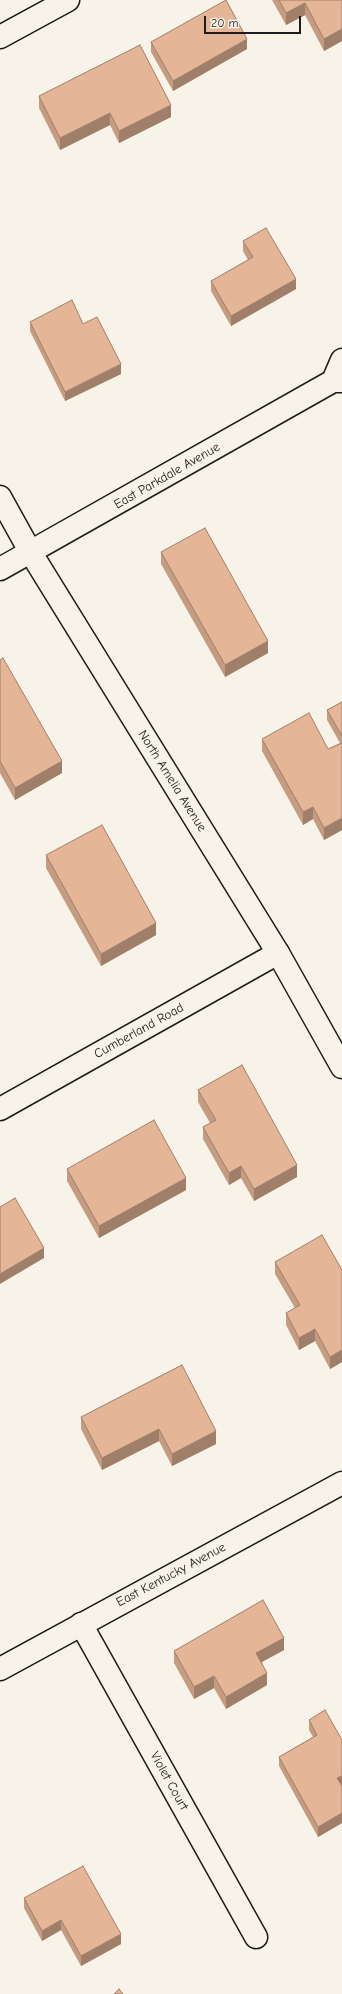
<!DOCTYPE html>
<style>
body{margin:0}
#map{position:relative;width:342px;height:1994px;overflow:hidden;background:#f7f3e8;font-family:"Comic Neue",sans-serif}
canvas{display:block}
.scale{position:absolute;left:204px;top:16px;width:97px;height:18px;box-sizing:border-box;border:2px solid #1c1c1c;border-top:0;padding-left:5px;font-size:12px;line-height:14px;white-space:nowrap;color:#1c1c1c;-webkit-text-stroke:3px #f7f3e8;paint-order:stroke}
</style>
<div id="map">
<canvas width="342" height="1994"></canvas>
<div class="scale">20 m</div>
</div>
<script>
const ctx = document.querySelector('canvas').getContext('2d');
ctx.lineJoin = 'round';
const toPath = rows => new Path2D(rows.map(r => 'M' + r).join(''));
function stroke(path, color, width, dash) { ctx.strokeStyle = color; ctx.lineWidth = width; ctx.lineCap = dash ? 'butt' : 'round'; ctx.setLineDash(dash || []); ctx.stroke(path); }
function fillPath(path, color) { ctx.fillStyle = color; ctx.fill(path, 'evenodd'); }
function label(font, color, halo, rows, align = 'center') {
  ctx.font = font + ' "Comic Neue",sans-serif'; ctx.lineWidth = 4; ctx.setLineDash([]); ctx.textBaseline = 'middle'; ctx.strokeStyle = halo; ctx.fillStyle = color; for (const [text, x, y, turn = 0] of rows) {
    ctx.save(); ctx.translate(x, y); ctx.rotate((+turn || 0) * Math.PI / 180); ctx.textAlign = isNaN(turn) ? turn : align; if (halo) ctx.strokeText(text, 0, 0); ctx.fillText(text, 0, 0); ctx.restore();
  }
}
const street = toPath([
 [0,37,68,0],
 [333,381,342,360],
 [0,569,333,381,342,381],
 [0,1109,278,953],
 [81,1624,256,1937]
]);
const secondary = toPath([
 [0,497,31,553,278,953,342,1067],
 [0,1669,342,1483]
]);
const wall = toPath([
 [272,0,342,0,342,41,324,51,305,15,286,25],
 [151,42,247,49,173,91,151,52],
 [39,96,171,117,119,143,110,125,60,150,39,108],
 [243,241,296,289,231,326,211,291,211,281,248,260,243,251],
 [30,322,83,324,121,374,65,401,30,331],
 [161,552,268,653,225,677,161,564],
 [0,660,62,773,15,800,0,773],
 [342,702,342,830,324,840,313,819,303,825,262,751,262,739,328,749,340,743,327,720,327,710],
 [46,855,156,935,101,966,46,868],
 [198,1090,297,1177,254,1201,241,1178,229,1185,203,1139,203,1127,210,1123,198,1102],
 [67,1169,186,1190,99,1238,67,1181],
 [275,1262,342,1270,342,1362,330,1369,315,1341,299,1350,286,1325,286,1313,295,1308,275,1274],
 [182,1365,216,1444,172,1466,159,1441,102,1470,81,1429,81,1417],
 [284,1650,262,1662,267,1685,226,1709,214,1688,194,1699,174,1663,174,1651],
 [309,1720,342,1740,342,1823,318,1837,279,1766,279,1757,313,1737,309,1730],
 [24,1898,121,1944,81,1966,61,1930,42,1941,24,1908]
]);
const shadedWall = toPath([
 [305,3,305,15,286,25,286,13],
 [342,29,342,41,324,51,324,39],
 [247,39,247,49,173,91,173,81],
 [171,105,171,117,119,143,119,131],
 [110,113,110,125,60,150,60,138],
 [296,279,296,289,231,326,231,316],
 [121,364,121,374,65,401,65,392],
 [268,641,268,653,225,677,225,665],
 [62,761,62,773,15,800,15,788],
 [313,807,313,819,303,825,303,812],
 [342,818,342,830,324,840,324,828],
 [156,923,156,935,101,966,101,954],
 [297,1165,297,1177,254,1201,254,1189],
 [241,1166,241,1178,229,1185,229,1173],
 [186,1178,186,1190,99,1238,99,1226],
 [44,1248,44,1258,0,1284,0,1274],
 [315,1329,315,1341,299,1350,299,1338],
 [342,1350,342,1362,330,1369,330,1357],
 [159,1429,159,1441,102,1470,102,1458],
 [216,1431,216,1444,172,1466,172,1454],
 [284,1638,284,1650,256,1665,256,1653],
 [267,1673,267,1685,226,1709,226,1697],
 [214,1676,214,1688,194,1699,194,1687],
 [342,1776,342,1786,337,1788,337,1778],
 [342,1813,342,1823,318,1837,318,1827],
 [61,1920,61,1930,42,1941,42,1931],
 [121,1934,121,1944,81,1966,81,1956]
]);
const building = toPath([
 [226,0,247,39,173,81,151,42,226,0],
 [279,0,342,0,342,29,324,39,305,3,286,13,279,0],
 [140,45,171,105,119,131,110,113,60,138,39,96,140,45],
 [266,228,296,279,231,316,211,281,253,257,243,241,266,228],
 [72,300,83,324,97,317,121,364,65,392,30,322,72,300],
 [205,528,268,641,225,665,161,552,205,528],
 [3,658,62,761,15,788,0,761,0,660,3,658],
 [342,702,342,736,327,710,342,702],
 [309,713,328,749,342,743,342,818,324,828,313,807,303,812,262,739,309,713],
 [102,825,156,923,101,954,46,855,102,825],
 [242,1065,297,1165,254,1189,241,1166,229,1173,203,1127,216,1120,198,1090,242,1065],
 [154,1120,186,1178,99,1226,67,1169,154,1120],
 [15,1198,44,1248,0,1274,0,1207,15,1198],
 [322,1235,342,1270,342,1350,330,1357,315,1329,299,1338,286,1313,300,1305,275,1262,322,1235],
 [182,1365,216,1431,172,1454,159,1429,102,1458,81,1417,182,1365],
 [263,1600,284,1638,256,1653,267,1673,226,1697,214,1676,194,1687,174,1651,263,1600],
 [325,1710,342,1740,342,1776,337,1778,342,1786,342,1813,318,1827,279,1757,317,1735,309,1720,325,1710],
 [83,1866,121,1934,81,1956,61,1920,42,1931,24,1898,83,1866],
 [119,1989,123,1994,114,1994,119,1989]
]);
const streetNames = [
 ["East Parkdale Avenue",167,476,-30],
 ["North Amelia Avenue",172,781,58],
 ["Cumberland Road",139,1031,-29],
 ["East Kentucky Avenue",171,1575,-28],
 ["Violet Court",169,1781,61]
];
stroke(street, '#1c1c1c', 25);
stroke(secondary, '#1c1c1c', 25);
stroke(street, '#f7f3e8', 22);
stroke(secondary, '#f7f3e8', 22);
fillPath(wall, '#c59c82');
fillPath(shadedWall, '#a07f6a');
fillPath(building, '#e5b597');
stroke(building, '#a07f6a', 1);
label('13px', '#1c1c1c', '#f7f3e8', streetNames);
</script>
